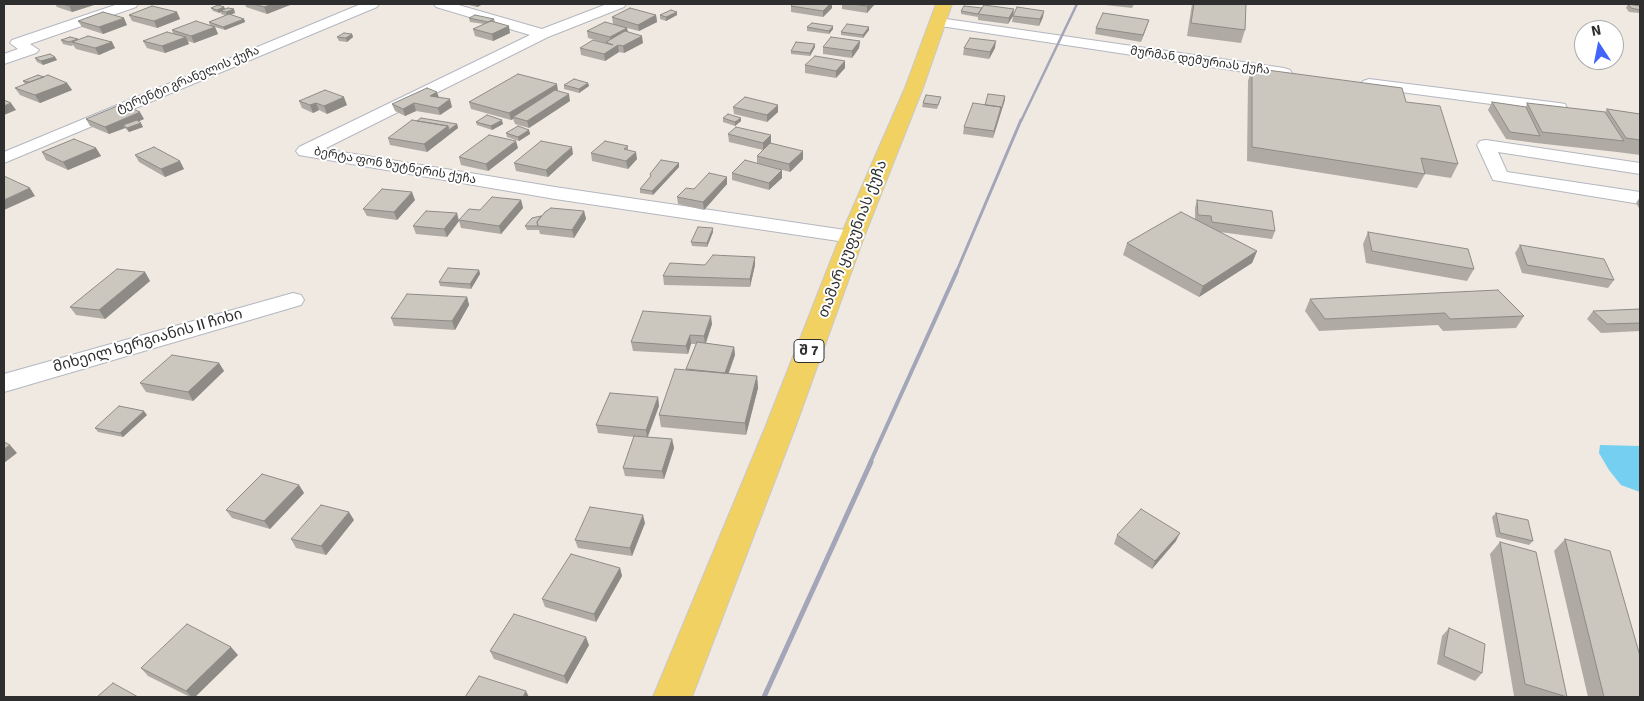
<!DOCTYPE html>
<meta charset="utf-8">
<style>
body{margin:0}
#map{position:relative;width:1644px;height:701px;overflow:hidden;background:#efe9e1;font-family:Signika,sans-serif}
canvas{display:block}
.frame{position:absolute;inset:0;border:5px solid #2e2e2e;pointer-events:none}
.north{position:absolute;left:1574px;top:20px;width:50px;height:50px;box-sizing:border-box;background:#fff;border:1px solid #ababab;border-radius:50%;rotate:349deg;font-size:14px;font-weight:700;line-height:20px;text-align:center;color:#2e2e2e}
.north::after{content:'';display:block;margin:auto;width:18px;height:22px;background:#4264fb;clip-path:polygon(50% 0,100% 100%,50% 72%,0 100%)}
</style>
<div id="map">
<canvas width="1644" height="701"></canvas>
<div class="frame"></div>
<div class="north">N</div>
</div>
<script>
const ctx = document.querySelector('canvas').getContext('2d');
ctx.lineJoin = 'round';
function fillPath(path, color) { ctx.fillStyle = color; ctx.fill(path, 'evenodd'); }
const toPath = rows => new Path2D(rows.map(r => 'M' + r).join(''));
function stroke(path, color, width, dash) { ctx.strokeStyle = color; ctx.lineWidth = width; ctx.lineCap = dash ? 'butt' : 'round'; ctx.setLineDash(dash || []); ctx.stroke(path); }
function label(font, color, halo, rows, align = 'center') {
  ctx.font = font + ' Signika,"Noto Sans Georgian",sans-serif'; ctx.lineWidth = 4; ctx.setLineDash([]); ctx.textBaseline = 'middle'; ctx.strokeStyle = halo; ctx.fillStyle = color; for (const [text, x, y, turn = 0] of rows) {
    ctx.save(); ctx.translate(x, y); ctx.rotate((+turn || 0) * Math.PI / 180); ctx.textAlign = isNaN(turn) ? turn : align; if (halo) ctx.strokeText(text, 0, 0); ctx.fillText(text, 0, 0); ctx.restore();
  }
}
const water = toPath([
 [1600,445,1640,446,1640,492,1621,485,1609,470,1599,453]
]);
const minor = toPath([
 [118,4,138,4,136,7,30,44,39,50,36,53,4,64,4,54,18,49,10,43,12,40,118,4],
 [361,4,379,4,377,7,4,163,4,152,361,4],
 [434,4,455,4,542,29,607,4,626,4,624,7,548,37,324,149,555,187,852,231,859,233,862,237,859,241,852,243,555,199,299,155,296,151,299,147,530,35,436,7,434,4],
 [939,18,1284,68,1290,70,1292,73,1290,76,1284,78,934,25,932,22,934,19,939,18],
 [1369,79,1559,103,1565,104,1567,108,1565,112,1559,113,1363,87,1361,84,1363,81,1369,79],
 [1486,140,1640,163,1640,174,1498,152,1507,172,1640,192,1640,204,1493,180,1477,145,1480,141,1486,140],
 [293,293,301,295,304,300,301,305,4,392,4,374,293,293]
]);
const primary = toPath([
 [936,4,952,4,923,88,864,237,795,428,692,697,653,697,765,428,840,237,905,88,936,4]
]);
const railFar3 = toPath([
 [1021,121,1077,4]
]);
const railFar2 = toPath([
 [956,273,1021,120]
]);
const railFar1 = toPath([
 [870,463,957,271]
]);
const rail = toPath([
 [764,697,871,462]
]);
const wall = toPath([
 [55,4,97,4,72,12,57,7],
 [245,4,290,4,290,5,267,14,246,7],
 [465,4,483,4,477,7],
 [793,4,832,4,832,8,823,17,791,12,791,6],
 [842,4,874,4,874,5,867,13,842,9],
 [1097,4,1134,4,1132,8],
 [1192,4,1246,4,1245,30,1241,43,1187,36],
 [1628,4,1640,6,1640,13,1629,12,1626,8],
 [224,7,225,9,235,13,230,15,244,19,245,22,225,30,215,27,218,34,194,43,187,41,189,44,165,53,147,48,143,41,173,33,172,30,210,25,209,22,227,16,221,14,221,12,219,13,213,11,211,8],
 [982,8,1014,9,1013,16,1008,24,978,20,978,17,961,14,961,11],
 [177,12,180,19,157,28,132,21,129,15],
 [677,12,677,15,666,21,660,19,660,15],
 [656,15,657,22,639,31,627,28,628,32,643,43,624,53,619,52,605,61,581,55,580,48,606,43,588,38,587,31,613,24,612,17],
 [1013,16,1043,17,1039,26,1012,22],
 [469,18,494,19,495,22,510,33,493,41,475,36,473,29,484,24,470,22],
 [1149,20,1141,42,1095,34,1096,28],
 [78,21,127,25,103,34,82,27],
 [807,27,833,29,829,34,807,31],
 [869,27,869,30,863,38,841,35,841,32],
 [352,34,353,37,347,42,339,41,337,37],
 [61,40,78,40,112,42,115,48,99,55,76,49,73,45,71,46,63,44],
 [860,41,859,48,852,58,823,54,823,47],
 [815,44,815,47,810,56,791,54,791,51],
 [964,48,995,48,989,59,963,55],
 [55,57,57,60,43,65,37,62,35,58],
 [845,61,845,68,836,78,805,73,805,65],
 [1252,68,1406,102,1458,164,1451,178,1425,174,1417,188,1247,161,1248,81],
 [44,77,67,83,72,90,40,103,20,95,15,88,25,84,23,81],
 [588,83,589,86,579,93,564,89,564,85],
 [558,91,570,101,529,128,515,124,513,119,511,120,471,109,469,102],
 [1005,96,993,138,963,134,964,127,985,105],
 [439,98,452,107,440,115,416,111,405,116,395,111,392,104],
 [299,101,347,105,327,114,319,110,313,113,302,108],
 [940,101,937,109,922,107,923,103],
 [1492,102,1526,107,1527,103,1605,112,1607,109,1640,114,1640,155,1617,152,1536,143,1506,139,1488,110],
 [733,107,778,112,767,122,734,114],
 [723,118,741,118,741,121,735,126,723,122],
 [86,119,144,119,139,121,143,127,129,132,125,128,109,134,90,126],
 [476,122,503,124,492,130,477,125],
 [457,124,458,128,427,152,390,145,388,138],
 [529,130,530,134,519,141,507,137,506,133],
 [728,134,771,135,771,143,803,159,790,172,757,163,757,156,763,150,729,142],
 [628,146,628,150,637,159,628,169,592,161,591,153],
 [96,148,101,156,68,170,46,160,42,152],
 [518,148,488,171,461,165,459,157],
 [573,154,548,177,516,171,514,163],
 [135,155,184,169,165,177,139,162],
 [679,163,679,167,653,195,640,193,640,189,650,177,650,174],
 [782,170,782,178,769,190,732,180,732,173],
 [727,177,727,184,704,210,678,204,677,197],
 [1640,197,1640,210,1636,203],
 [415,200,397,220,367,216,363,209],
 [521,200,523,208,501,234,461,228,459,221,447,237,416,234,413,226,459,220,480,210],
 [1197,200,1275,231,1272,239,1220,232,1257,251,1252,263,1199,297,1123,255,1127,243,1195,219,1195,208],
 [584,211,586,219,574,238,540,234,539,230,527,230,525,226],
 [713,228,713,232,707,247,692,246,691,242],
 [1368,232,1474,269,1467,281,1366,263,1363,244],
 [1520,245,1614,280,1608,288,1522,273,1515,253],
 [755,257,755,265,750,287,664,285,663,276,705,265],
 [479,270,480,274,471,289,440,286,439,282],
 [145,272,150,281,105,319,76,315,70,307],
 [467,297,469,305,455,330,394,326,391,318],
 [1310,299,1524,316,1516,328,1443,331,1438,325,1319,331,1305,311],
 [1640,309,1640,331,1601,333,1587,319,1593,311],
 [712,324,706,343,734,347,735,355,729,373,757,376,758,388,746,435,661,427,659,415,686,369,696,344,691,344,688,354,633,351,631,342],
 [219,363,224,371,193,401,146,392,140,383],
 [658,397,659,406,648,437,672,439,674,448,664,479,625,476,623,468,634,437,598,433,596,425],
 [147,415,123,437,98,432,95,428],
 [299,485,304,493,270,529,232,518,226,510],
 [1496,513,1533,541,1529,545,1496,537,1492,517],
 [354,520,326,555,296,548,291,539],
 [645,523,632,556,578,548,575,540],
 [1117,535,1176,541,1152,569,1114,544],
 [1565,539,1640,697,1588,697,1554,551],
 [1500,542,1567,697,1519,697,1514,696,1490,554],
 [620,568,622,576,596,622,545,607,542,599],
 [1449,628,1482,673,1475,681,1437,664,1442,636],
 [589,645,567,684,494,659,490,651],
 [238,655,195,697,190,697,148,676,141,668]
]);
const shadedWall = toPath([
 [74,4,97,4,72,12,69,6],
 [273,4,290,4,290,5,267,14,264,7],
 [476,4,483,4,477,7],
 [830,4,832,4,832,8,823,17,823,11],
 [869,4,874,4,874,5,867,13,867,6],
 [224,7,226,10,220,11,221,12,219,13,217,10],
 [234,9,235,13,227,16,226,12],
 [1014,9,1013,16,1008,24,1009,18],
 [1044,11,1043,17,1039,26,1040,19],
 [177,12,180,19,157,28,154,21],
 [677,12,677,15,666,21,666,17],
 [656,15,657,22,639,31,638,25],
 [124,18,127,25,103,34,99,27],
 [244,19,245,22,225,30,223,27],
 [1149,20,1147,26,1141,42,1143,35],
 [509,26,510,33,493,41,492,34],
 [833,26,833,29,829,34,829,31],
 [215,27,218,34,194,43,191,36],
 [869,27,869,30,863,38,863,35],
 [627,28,628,34,611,44,610,37],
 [352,34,353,37,347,42,346,38],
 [642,36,643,43,624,53,623,46],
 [186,37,189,44,165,53,162,46],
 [860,41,859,48,852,58,852,51],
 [996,41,995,48,989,59,990,52],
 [112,42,115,48,99,55,95,48],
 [815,44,815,47,810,56,810,53],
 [618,45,619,52,605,61,604,54],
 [55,57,57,60,43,65,41,61],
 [845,61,845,68,836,78,836,71],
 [67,83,72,90,40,103,35,95],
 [588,83,589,86,579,93,579,89],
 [557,84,558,91,513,117,513,119,511,120,509,113],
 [437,92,440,100,430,96],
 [569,94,570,101,529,128,527,121],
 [1005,96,1005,100,993,138,994,131],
 [344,97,347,105,327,114,324,106],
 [450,99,452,107,440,115,438,108],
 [11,103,16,110,4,115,4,106],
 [316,103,319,110,313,113,310,105],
 [414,103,416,111,405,116,403,109],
 [778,105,778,112,767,122,767,115],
 [140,112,144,119,126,127,123,125,125,128,109,134,105,127],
 [741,118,741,121,735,126,735,122],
 [502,120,503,124,492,130,491,126],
 [141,123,143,127,129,132,127,128],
 [457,124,458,128,427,152,424,144,448,126],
 [529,130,530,134,519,141,518,137],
 [771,135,771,143,763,150,763,143],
 [516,141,518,148,488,171,486,164],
 [572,147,573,154,548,177,546,170],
 [96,148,101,156,68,170,63,162],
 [803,151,803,159,790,172,789,164],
 [636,152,637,159,628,169,626,161],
 [180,161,184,169,165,177,161,169],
 [679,163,679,167,653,195,652,191],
 [782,170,782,178,769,190,769,183],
 [727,177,727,184,704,210,703,202],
 [30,188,35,196,4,210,4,200],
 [412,192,415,200,397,220,394,212],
 [521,200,523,208,501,234,499,226],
 [584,211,586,219,574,238,572,230],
 [457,213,459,221,447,237,444,229],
 [713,228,713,232,707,247,707,243],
 [1257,251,1252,263,1199,297,1203,286],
 [755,257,755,265,750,287,750,279],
 [479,270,480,274,471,289,470,284],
 [145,272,150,281,105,319,99,310],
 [467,297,469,305,455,330,452,321],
 [711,316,712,324,705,345,704,336],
 [690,335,691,344,688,354,686,346],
 [734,347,735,355,725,382,724,374],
 [219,363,224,371,193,401,188,392],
 [757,376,758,388,746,435,745,423],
 [658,397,659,406,647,438,646,430],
 [144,411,147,415,123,437,120,433],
 [672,439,674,448,664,479,662,471],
 [10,445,17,453,4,463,4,449],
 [299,485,304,493,270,529,264,521],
 [349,512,354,520,326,555,321,546],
 [643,515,645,523,632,556,630,548],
 [1180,533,1176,541,1152,569,1155,561],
 [620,568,622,576,596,622,594,614],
 [586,637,589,645,567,684,564,676],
 [231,647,238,655,195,697,192,697,186,691],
 [526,691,529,697,523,697]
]);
const building = toPath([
 [63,4,74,4,69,6,63,4],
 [253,4,273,4,264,7,253,4],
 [793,4,830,4,823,11,791,6,793,4],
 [851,4,869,4,867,6,851,4],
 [1194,4,1246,4,1245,30,1191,23,1194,4],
 [1628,4,1640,6,1640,10,1631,8,1628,4],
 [218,5,224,7,217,10,211,8,218,5],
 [984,5,1014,9,1009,18,978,14,984,5],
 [152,6,177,12,154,21,129,15,152,6],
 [964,6,982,8,978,14,961,11,964,6],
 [1017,7,1044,11,1040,19,1013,16,1017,7],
 [228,8,234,9,226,12,220,11,228,8],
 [630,8,656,15,638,25,612,17,630,8],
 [671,10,677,12,666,17,660,15,671,10],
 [103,12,124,18,99,27,78,21,103,12],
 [1103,13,1149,20,1143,35,1096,28,1103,13],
 [229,14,244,19,223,27,209,22,229,14],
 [475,15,494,19,488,22,469,18,475,15],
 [196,21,215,27,191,36,172,30,196,21],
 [491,21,509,26,492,34,473,29,491,21],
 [605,22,627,28,610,37,587,31,605,22],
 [812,23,833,26,829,31,807,27,812,23],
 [847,24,869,27,863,35,841,32,847,24],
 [625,31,642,36,623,46,618,45,604,54,580,48,593,40,613,45,606,42,625,31],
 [167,32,186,37,162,46,143,41,167,32],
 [344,33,352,34,346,38,337,37,344,33],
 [88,36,112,42,95,48,72,42,88,36],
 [70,37,78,39,69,42,61,40,70,37],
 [831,37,860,41,852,51,823,47,831,37],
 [970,38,996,41,990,52,964,48,970,38],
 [796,42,815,44,810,53,791,51,796,42],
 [50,54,55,57,41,61,35,58,50,54],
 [815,56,845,61,836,71,805,65,815,56],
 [1252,68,1402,88,1406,102,1440,106,1458,164,1421,158,1425,174,1252,147,1252,68],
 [518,74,557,84,509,113,469,102,518,74],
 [38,75,44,77,29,82,23,81,38,75],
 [48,75,67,83,35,95,15,88,48,75],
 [574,79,588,83,579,89,564,85,574,79],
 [427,88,437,92,430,96,450,99,438,108,414,103,403,109,392,104,427,88],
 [325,90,344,97,324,106,316,103,310,105,299,101,325,90],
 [555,90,569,94,527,121,513,117,555,90],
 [988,94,1005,96,1001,110,1001,107,985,105,988,94],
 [926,95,941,97,938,105,923,103,926,95],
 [745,97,778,105,767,115,733,107,745,97],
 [4,100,11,103,4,106,4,100],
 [1492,102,1526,107,1540,136,1510,132,1492,102],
 [973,103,1001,107,994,131,964,127,973,103],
 [1527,103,1605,112,1624,141,1542,132,1527,103],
 [122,104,140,112,105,127,86,119,122,104],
 [1607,109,1640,114,1640,140,1626,138,1607,109],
 [728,114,741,118,735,122,723,118,728,114],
 [487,115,502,120,491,126,476,122,487,115],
 [421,118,457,124,449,130,448,126,417,121,421,118],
 [137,120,141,123,127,128,123,125,137,120],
 [412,120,448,126,424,144,388,138,412,120],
 [518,126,529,130,518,137,506,133,518,126],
 [736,127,771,135,763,143,728,134,736,127],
 [489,135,516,141,486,164,459,157,489,135],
 [74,139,96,148,63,162,42,152,74,139],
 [541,141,572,147,546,170,514,163,541,141],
 [605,141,628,146,624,149,636,152,626,161,591,153,605,141],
 [770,143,803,151,789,164,757,156,770,143],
 [154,147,180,161,161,169,135,155,154,147],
 [661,160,679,163,652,191,640,189,651,176,650,174,661,160],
 [745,160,782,170,769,183,732,173,745,160],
 [709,173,727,177,703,202,677,197,686,188,694,189,709,173],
 [4,176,30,188,4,200,4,176],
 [382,189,412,192,394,212,363,209,382,189],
 [492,197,521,200,499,226,459,220,469,209,480,210,492,197],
 [1197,200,1272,211,1275,231,1212,222,1211,216,1198,215,1197,200],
 [551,208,584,211,572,230,538,226,537,222,545,212,551,208],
 [426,211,457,213,444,229,413,226,426,211],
 [1181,212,1257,251,1203,286,1127,243,1181,212],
 [541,216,537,222,538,226,525,226,532,218,541,216],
 [698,227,713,228,707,243,691,242,698,227],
 [1368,232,1468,249,1474,269,1372,251,1368,232],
 [1520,245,1604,259,1614,280,1527,265,1520,245],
 [713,255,755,257,750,279,663,276,670,263,705,265,713,255],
 [448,268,479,270,470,284,439,282,448,268],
 [117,269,145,272,99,310,70,307,117,269],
 [1498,290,1524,316,1450,319,1445,313,1325,319,1310,299,1498,290],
 [407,294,467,297,452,321,391,318,407,294],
 [1640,309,1640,323,1607,324,1593,311,1640,309],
 [643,311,711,316,704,336,690,335,686,346,631,342,643,311],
 [697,342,734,347,725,373,686,369,697,342],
 [172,355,219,363,188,392,140,383,172,355],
 [675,369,757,376,745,423,659,415,675,369],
 [610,393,658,397,646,430,596,425,610,393],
 [119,406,144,411,120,433,95,428,119,406],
 [634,436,672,439,662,471,623,468,634,436],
 [4,442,10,445,4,449,4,442],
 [262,474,299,485,264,521,226,510,262,474],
 [321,505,349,512,321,546,291,539,321,505],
 [590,507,643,515,630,548,575,540,590,507],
 [1141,509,1180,533,1155,561,1117,535,1141,509],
 [1496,513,1528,520,1533,541,1500,533,1496,513],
 [1565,539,1610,551,1640,656,1640,697,1604,697,1565,539],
 [1500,542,1536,552,1567,697,1525,684,1500,542],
 [571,554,620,568,594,614,542,599,571,554],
 [514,614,586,637,564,676,490,651,514,614],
 [187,624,231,647,186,691,141,668,187,624],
 [1449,628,1485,644,1482,673,1444,656,1449,628],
 [479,676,526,691,523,697,465,697,479,676],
 [113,683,138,697,97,697,113,683]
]);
const farStreetnames = [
 ["მურმან დემურიას ქუჩა",1200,61,8],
 ["ტერენტი გრანელის ქუჩა",188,80,-23],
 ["ბერტა ფონ ზუტნერის ქუჩა",395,166,10]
];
const shields = [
 [809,351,30]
];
const shieldNames = [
 ["შ 7",809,351]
];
const streetNames = [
 ["თამარ ყუფუნიას ქუჩა",853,239,-69],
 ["მიხეილ ხერგიანის II ჩიხი",148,341,-16]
];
fillPath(water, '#75cff0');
stroke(minor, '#b4b7c1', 2);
stroke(primary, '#c9c9c9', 2);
fillPath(minor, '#fff');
fillPath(primary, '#f2d163');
stroke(railFar3, '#a3a6b8', 2.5);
stroke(railFar2, '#a3a6b8', 3);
stroke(railFar1, '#a3a6b8', 4);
stroke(rail, '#a3a6b8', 5);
fillPath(wall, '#afaba4');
fillPath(shadedWall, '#8e8b86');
fillPath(building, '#cbc7bf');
stroke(building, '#8e8b86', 1);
label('12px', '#2e2e2e', '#fff', farStreetnames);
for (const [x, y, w] of shields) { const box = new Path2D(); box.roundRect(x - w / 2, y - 11.5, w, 23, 4); ctx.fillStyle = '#fff'; ctx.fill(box); stroke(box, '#2e2e2e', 1); }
label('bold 14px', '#2e2e2e', null, shieldNames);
label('15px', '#2e2e2e', '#fff', streetNames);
</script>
